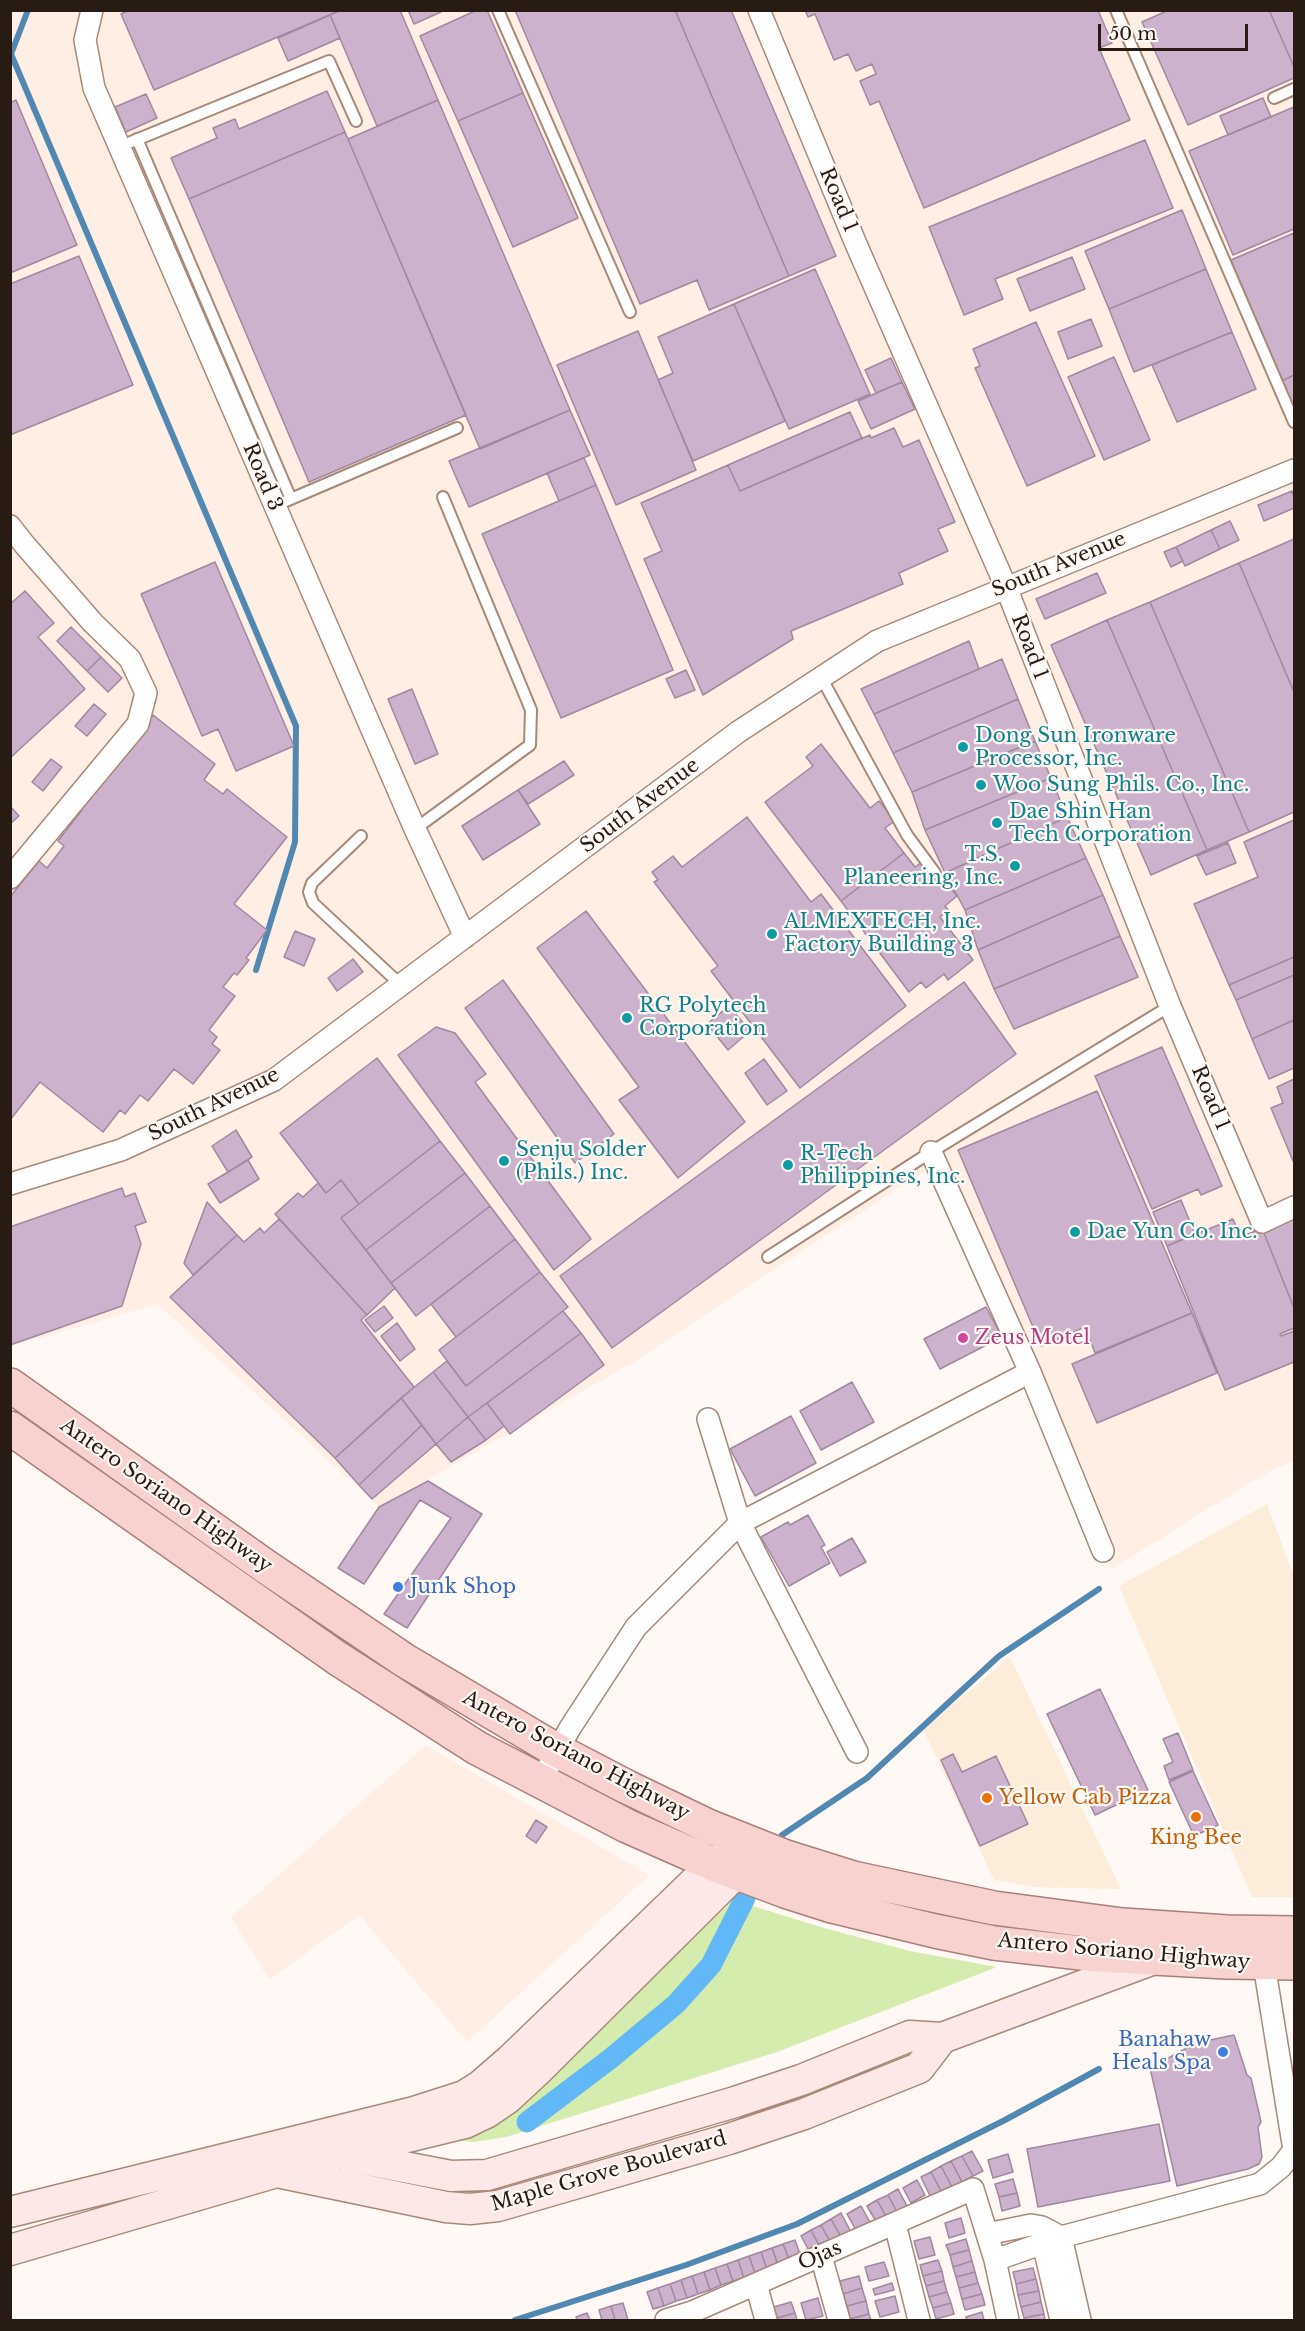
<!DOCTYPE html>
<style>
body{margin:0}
#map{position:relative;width:1305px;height:2331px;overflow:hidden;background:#fff8f4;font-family:"Libre Baskerville",serif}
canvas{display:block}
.frame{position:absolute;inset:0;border:12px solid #271b14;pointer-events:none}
.scale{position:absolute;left:1098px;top:24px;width:150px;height:27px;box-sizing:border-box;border:3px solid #271b14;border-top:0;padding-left:8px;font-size:18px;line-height:21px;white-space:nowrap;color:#271b14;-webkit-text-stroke:4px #fff8f4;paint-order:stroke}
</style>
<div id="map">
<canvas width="1305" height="2331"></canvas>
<div class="frame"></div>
<div class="scale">50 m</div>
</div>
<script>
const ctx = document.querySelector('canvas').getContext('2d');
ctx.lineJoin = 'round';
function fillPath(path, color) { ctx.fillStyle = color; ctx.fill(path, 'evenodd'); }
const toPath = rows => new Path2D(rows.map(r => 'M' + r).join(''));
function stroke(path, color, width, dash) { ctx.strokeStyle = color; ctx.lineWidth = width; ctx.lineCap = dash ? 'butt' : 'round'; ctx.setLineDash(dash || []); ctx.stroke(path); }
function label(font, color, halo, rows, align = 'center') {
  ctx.font = font + ' "Libre Baskerville",serif'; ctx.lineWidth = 4.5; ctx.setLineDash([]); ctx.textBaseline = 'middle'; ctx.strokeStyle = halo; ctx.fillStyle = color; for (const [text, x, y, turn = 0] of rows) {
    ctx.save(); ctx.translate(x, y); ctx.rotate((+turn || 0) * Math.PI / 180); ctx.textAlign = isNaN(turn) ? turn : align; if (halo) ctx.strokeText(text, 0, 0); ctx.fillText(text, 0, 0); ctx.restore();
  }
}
const commercial = toPath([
 [1267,1504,1294,1577,1294,1897,1252,1897,1119,1586],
 [1010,1657,1121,1889,1034,1887,994,1880,923,1729]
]);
const built = toPath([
 [11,11,1294,11,1294,1460,1259,1477,1111,1570,938,1162,632,1363,379,1507,158,1304,11,1346],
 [426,1745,649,1875,467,2042,359,1915,269,1980,231,1917]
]);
const green = toPath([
 [733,1900,824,1928,910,1951,997,1967,777,2052,506,2137,474,2142,461,2141,486,2132,512,2115]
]);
const stream = toPath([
 [28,10,11,54,296,726,295,842,256,970],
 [782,1835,867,1778,999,1656,1099,1589],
 [515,2320,686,2265,797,2224,1005,2120,1099,2069]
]);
const canal = toPath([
 [527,2122,610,2059,676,2004,711,1965,745,1898]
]);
const building = toPath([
 [129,10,341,10,154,90,121,14,129,10],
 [341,10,400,10,438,100,377,126,330,15,341,10],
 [408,10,441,10,441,12,414,24,408,10],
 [477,10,487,10,523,93,458,121,420,36,477,10],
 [515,10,675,10,789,276,709,310,697,280,640,304,515,10],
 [675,10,731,10,836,256,789,276,675,10],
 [805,10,1098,10,1112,43,1099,48,1130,120,924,208,879,101,870,105,860,81,876,74,872,64,856,71,848,54,834,60,815,14,808,17,805,10],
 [1169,10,1269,10,1294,67,1294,78,1188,125,1142,22,1169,10],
 [1269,10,1294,10,1294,67,1269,10],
 [330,15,340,38,288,61,278,38,330,15],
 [327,91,345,132,189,199,171,158,217,138,213,128,235,119,239,129,327,91],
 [523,93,578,218,513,247,458,121,523,93],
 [146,94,157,118,126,132,115,107,146,94],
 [1263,98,1271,117,1228,135,1220,116,1263,98],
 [16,100,77,245,10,273,10,103,16,100],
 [438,100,570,410,480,449,348,139,438,100],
 [1294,107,1294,229,1233,255,1189,151,1294,107],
 [345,132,466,415,309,482,189,199,345,132],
 [1145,140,1173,208,995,279,1003,299,964,315,929,227,1145,140],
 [1182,210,1206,269,1109,309,1085,251,1182,210],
 [1294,233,1294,375,1282,381,1231,260,1294,233],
 [79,256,133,385,10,435,10,284,79,256],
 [1072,257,1085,289,1030,311,1017,279,1072,257],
 [815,269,870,394,789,429,734,304,815,269],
 [1206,269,1232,332,1134,372,1109,309,1206,269],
 [734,304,785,421,693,461,658,380,673,373,658,337,734,304],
 [1091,319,1102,346,1068,359,1058,332,1091,319],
 [1036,322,1095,456,1027,486,975,368,980,366,973,349,1036,322],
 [638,331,696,470,616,505,557,365,638,331],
 [1232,332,1256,389,1177,422,1152,365,1232,332],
 [1114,357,1150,440,1104,460,1068,377,1114,357],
 [891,358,902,382,876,393,865,370,891,358],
 [1294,375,1294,410,1282,381,1294,375],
 [902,382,915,409,871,429,858,401,902,382],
 [570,410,590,455,469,507,449,461,570,410],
 [850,412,862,438,740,491,728,465,850,412],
 [894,428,903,447,919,440,955,522,938,529,948,551,899,573,903,584,791,631,793,639,703,695,644,559,662,551,641,503,728,465,740,491,870,435,871,438,894,428],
 [584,458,596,485,559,501,547,473,584,458],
 [596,485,673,670,561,718,482,534,596,485],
 [1292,491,1294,497,1294,508,1264,521,1258,505,1292,491],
 [1230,521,1239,540,1220,549,1211,530,1230,521],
 [1211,530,1220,549,1185,566,1176,547,1211,530],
 [1294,539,1294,692,1239,563,1294,539],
 [1176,547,1183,561,1171,567,1164,552,1176,547],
 [215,562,294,746,236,771,218,729,202,736,141,594,215,562],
 [1239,563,1294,692,1294,812,1249,832,1150,602,1239,563],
 [1097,573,1106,593,1045,619,1036,599,1097,573],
 [25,591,54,623,38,637,85,689,10,758,10,604,25,591],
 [1150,602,1249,832,1207,850,1107,620,1150,602],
 [1107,620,1207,850,1151,875,1051,645,1107,620],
 [71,627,101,657,87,671,57,641,71,627],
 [969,641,979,669,874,714,861,689,969,641],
 [101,657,122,678,108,692,87,671,101,657],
 [1002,659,1018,699,893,753,874,714,1002,659],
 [686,670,695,690,675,698,666,679,686,670],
 [412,689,438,754,415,764,388,699,412,689],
 [1018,699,1035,741,912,792,893,753,1018,699],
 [94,704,106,714,87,736,75,726,94,704],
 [153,715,215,764,204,780,223,794,227,789,287,837,234,904,267,930,246,958,249,960,237,975,234,973,223,987,235,996,209,1030,217,1037,212,1044,220,1050,193,1084,174,1069,148,1101,140,1095,125,1114,120,1110,103,1132,40,1082,10,1120,10,897,39,861,47,868,64,846,58,841,82,810,80,808,153,715],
 [1035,741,1051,778,925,830,912,792,1035,741],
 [821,744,870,808,879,801,895,821,885,828,904,853,841,901,765,802,813,766,806,757,821,744],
 [51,759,62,767,43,791,32,782,51,759],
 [564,761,574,775,528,804,518,790,564,761],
 [1051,778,1067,817,945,873,925,830,1051,778],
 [518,790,540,824,483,860,462,826,518,790],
 [10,806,19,816,10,824,10,806],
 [747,817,811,902,821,894,906,1006,800,1088,711,971,718,966,654,882,658,880,652,872,673,856,682,867,747,817],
 [1067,817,1086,858,965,910,945,873,1067,817],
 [1294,820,1294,957,1229,985,1194,904,1258,877,1244,842,1294,820],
 [1228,843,1236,863,1206,875,1197,856,1228,843],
 [904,853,915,867,922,862,944,885,947,883,957,896,945,906,948,910,940,917,973,960,948,980,944,974,926,988,921,982,909,992,841,901,904,853],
 [1086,858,1103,895,978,950,965,910,1086,858],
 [1103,895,1120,936,994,989,978,950,1103,895],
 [586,911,745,1122,678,1178,619,1100,639,1087,537,948,586,911],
 [295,931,315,939,304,966,284,957,295,931],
 [1120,936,1138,977,1014,1029,994,989,1120,936],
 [1294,957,1294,975,1236,1000,1229,985,1294,957],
 [353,959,363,972,337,991,328,978,353,959],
 [1294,975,1294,1020,1252,1039,1236,1000,1294,975],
 [503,980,614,1134,575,1163,465,1008,503,980],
 [964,982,1016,1054,612,1348,560,1276,964,982],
 [729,1006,750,1031,728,1050,707,1024,729,1006],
 [1294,1020,1294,1068,1269,1079,1252,1039,1294,1020],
 [436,1027,455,1033,486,1074,475,1082,591,1239,554,1270,398,1055,436,1027],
 [1162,1047,1222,1186,1201,1195,1198,1189,1152,1209,1095,1076,1162,1047],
 [377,1058,440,1141,359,1204,341,1180,326,1193,280,1133,377,1058],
 [764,1059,787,1091,767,1105,745,1073,764,1059],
 [1294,1079,1294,1161,1293,1161,1271,1108,1283,1103,1277,1087,1294,1079],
 [1097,1091,1192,1313,1095,1353,1085,1327,1041,1346,958,1150,1097,1091],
 [236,1130,252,1157,228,1172,212,1146,236,1130],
 [440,1141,465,1173,366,1250,341,1218,440,1141],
 [248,1160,259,1179,220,1203,208,1184,248,1160],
 [465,1173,490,1206,391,1283,366,1250,465,1173],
 [341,1180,359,1204,341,1218,395,1288,367,1315,275,1214,298,1193,303,1197,318,1183,326,1193,341,1180],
 [122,1188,125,1197,135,1193,146,1222,135,1226,141,1244,122,1306,10,1345,10,1227,122,1188],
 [1181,1200,1195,1234,1167,1246,1153,1212,1181,1200],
 [207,1202,237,1235,193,1275,184,1263,207,1202],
 [490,1206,515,1239,416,1316,391,1283,490,1206],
 [1294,1215,1294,1308,1262,1228,1294,1215],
 [279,1219,367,1315,361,1320,414,1387,335,1458,170,1297,237,1235,244,1242,260,1228,264,1233,279,1219],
 [1233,1219,1241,1237,1262,1228,1294,1308,1294,1328,1280,1334,1281,1336,1294,1331,1294,1362,1225,1390,1167,1246,1233,1219],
 [515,1239,540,1272,456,1337,431,1304,515,1239],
 [540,1272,568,1307,466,1386,439,1350,540,1272],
 [384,1306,393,1318,375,1332,365,1320,384,1306],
 [986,1307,1002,1337,940,1369,924,1339,986,1307],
 [563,1311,581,1333,468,1417,433,1372,447,1361,466,1386,563,1311],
 [1192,1313,1217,1373,1097,1423,1072,1364,1192,1313],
 [397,1323,415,1349,400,1361,381,1336,397,1323],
 [581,1333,604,1365,510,1434,487,1403,581,1333],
 [433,1372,468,1417,436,1444,401,1398,433,1372],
 [852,1382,874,1422,821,1450,800,1411,852,1382],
 [401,1398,422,1425,359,1485,335,1458,401,1398],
 [487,1403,504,1426,486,1440,468,1417,487,1403],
 [791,1416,816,1463,755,1496,730,1449,791,1416],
 [468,1417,486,1440,451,1462,436,1444,468,1417],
 [422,1425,436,1444,372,1499,359,1485,422,1425],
 [428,1481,482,1514,407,1628,384,1614,451,1518,420,1500,364,1584,338,1568,379,1507,428,1481],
 [808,1515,825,1545,821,1547,830,1563,789,1586,761,1537,788,1522,790,1525,808,1515],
 [852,1538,866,1562,840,1576,827,1552,852,1538],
 [1100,1689,1148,1790,1095,1815,1047,1714,1100,1689],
 [1178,1733,1193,1770,1169,1780,1164,1766,1173,1762,1163,1739,1178,1733],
 [953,1754,962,1772,996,1756,1028,1824,980,1846,941,1760,953,1754],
 [1193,1771,1218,1825,1194,1836,1169,1782,1193,1771],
 [536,1820,547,1827,536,1843,526,1836,536,1820],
 [1234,2035,1247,2075,1251,2078,1261,2122,1258,2127,1262,2157,1259,2164,1248,2169,1177,2186,1150,2068,1196,2043,1234,2035],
 [1159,2124,1170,2181,1038,2207,1027,2149,1159,2124],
 [972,2151,983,2171,973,2176,962,2156,972,2151],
 [1008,2154,1013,2172,993,2178,988,2160,1008,2154],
 [962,2156,973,2176,962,2182,951,2161,962,2156],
 [951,2161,962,2182,952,2187,941,2166,951,2161],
 [941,2166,952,2187,942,2193,931,2172,941,2166],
 [931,2172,942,2193,931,2198,921,2177,931,2172],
 [1013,2179,1017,2193,999,2197,995,2184,1013,2179],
 [917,2180,925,2195,911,2203,903,2188,917,2180],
 [898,2189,907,2206,897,2212,888,2195,898,2189],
 [1017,2193,1020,2206,1002,2211,999,2197,1017,2193],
 [888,2195,897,2212,887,2218,877,2200,888,2195],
 [877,2200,887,2218,877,2223,867,2206,877,2200],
 [861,2206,871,2224,857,2232,847,2214,861,2206],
 [841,2213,852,2234,842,2239,831,2219,841,2213],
 [961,2218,965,2233,949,2238,945,2223,961,2218],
 [831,2219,842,2239,832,2245,821,2225,831,2219],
 [821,2225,832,2245,822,2251,811,2230,821,2225],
 [811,2230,822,2251,812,2256,801,2236,811,2230],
 [930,2237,935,2255,919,2259,914,2241,930,2237],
 [966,2239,969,2250,950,2255,946,2245,966,2239],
 [795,2240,801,2257,790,2262,783,2244,795,2240],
 [783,2244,790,2262,778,2265,772,2248,783,2244],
 [772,2248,778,2265,767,2269,761,2252,772,2248],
 [969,2250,972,2261,953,2267,950,2255,969,2250],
 [761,2252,767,2269,755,2273,749,2256,761,2252],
 [749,2256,755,2273,744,2278,738,2260,749,2256],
 [738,2260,744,2278,733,2281,727,2264,738,2260],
 [938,2260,942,2271,923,2276,920,2265,938,2260],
 [972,2261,975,2272,956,2277,953,2267,972,2261],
 [884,2262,889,2276,869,2281,865,2267,884,2262],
 [727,2264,733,2281,721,2285,715,2268,727,2264],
 [715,2268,721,2285,710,2290,704,2272,715,2268],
 [1033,2268,1036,2279,1016,2284,1013,2272,1033,2268],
 [942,2271,944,2281,926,2286,923,2276,942,2271],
 [704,2272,710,2290,698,2294,692,2276,704,2272],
 [975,2272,978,2283,959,2288,956,2277,975,2272],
 [692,2276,698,2294,687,2298,681,2280,692,2276],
 [859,2276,862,2288,843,2294,840,2281,859,2276],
 [1036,2279,1039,2291,1018,2295,1016,2284,1036,2279],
 [681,2280,687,2298,676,2301,670,2284,681,2280],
 [944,2281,947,2292,929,2297,926,2286,944,2281],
 [892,2283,894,2290,875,2295,873,2289,892,2283],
 [978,2283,982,2294,962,2299,959,2288,978,2283],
 [670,2284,676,2301,664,2306,658,2288,670,2284],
 [658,2288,664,2306,653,2309,647,2292,658,2288],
 [862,2288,866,2301,847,2306,843,2294,862,2288],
 [1039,2291,1041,2302,1021,2307,1018,2295,1039,2291],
 [947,2292,951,2303,933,2308,929,2297,947,2292],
 [982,2294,985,2305,965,2310,962,2299,982,2294],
 [895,2296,899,2312,880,2317,875,2301,895,2296],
 [818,2298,823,2316,806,2320,801,2303,818,2298],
 [866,2301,869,2314,850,2319,847,2306,866,2301],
 [791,2302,795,2313,777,2318,774,2307,791,2302],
 [1041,2302,1044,2314,1024,2318,1021,2307,1041,2302],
 [623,2303,628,2320,615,2320,611,2306,623,2303],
 [951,2303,954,2314,936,2319,933,2308,951,2303],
 [611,2306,615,2320,602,2320,599,2310,611,2306],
 [982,2312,984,2320,967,2320,966,2317,982,2312],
 [587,2313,590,2320,577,2320,576,2317,587,2313],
 [795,2313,797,2320,778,2320,777,2318,795,2313],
 [869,2314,871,2320,851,2320,850,2319,869,2314],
 [1044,2314,1045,2320,1024,2320,1024,2318,1044,2314]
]);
const lane = toPath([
 [498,10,630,312],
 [1116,10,1294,422],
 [1274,98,1294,89],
 [137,139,291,499],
 [131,142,329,61,356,121],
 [286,501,457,428],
 [821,677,907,835,935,873],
 [415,829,530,745,531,710,443,497],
 [361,836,312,883,309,892,313,903,401,985],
 [768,1257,931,1152,1170,1006]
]);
const street = toPath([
 [92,10,85,40,94,88,415,829,465,937],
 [759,10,856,244,1006,587,1170,1006,1262,1222,1294,1207],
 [10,526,24,544,93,623,130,659,146,693,138,724,10,878],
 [931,1152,1030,1372,1103,1551],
 [10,1184,121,1150,274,1080,738,732,877,641,1294,470],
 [708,1419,740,1523,857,1752],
 [540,1782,570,1728,636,1627,740,1523,1030,1372],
 [895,2224,919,2320],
 [987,2234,1031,2225,1042,2227,1061,2237,1080,2320],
 [1043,2243,1061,2320],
 [821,2256,839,2320],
 [995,2260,1061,2237,1260,2184,1281,2167,1294,2150,1262,1952],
 [756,2284,766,2320],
 [666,2320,692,2312,973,2189,995,2260,1008,2320]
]);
const secondary = toPath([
 [347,2156,451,2176,487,2175,735,2102,801,2080,910,2036,942,2038,1154,1959],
 [282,2173,446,2207,470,2209,498,2206,729,2139,804,2114,919,2068,942,2038],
 [10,2212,414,2112,464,2096,480,2086,510,2060,713,1864,731,1852],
 [10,2250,338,2154,465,2123,486,2113,508,2098,536,2072,736,1873,744,1853]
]);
const primary = toPath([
 [10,1385,265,1566,404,1660,556,1750,627,1787,708,1826,786,1857,853,1878,994,1908,1123,1925,1227,1932,1294,1933],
 [10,1428,337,1658,477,1748,627,1826,713,1864,785,1891,832,1906,935,1931,994,1943,1098,1955,1226,1962,1294,1963]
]);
const markers = [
 [963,747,6,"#0f9aa8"],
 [981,785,6,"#0f9aa8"],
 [997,823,6,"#0f9aa8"],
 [1015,866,6,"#0f9aa8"],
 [772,934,6,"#0f9aa8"],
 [627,1018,6,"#0f9aa8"],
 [504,1161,6,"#0f9aa8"],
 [788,1165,6,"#0f9aa8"],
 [1075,1232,6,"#0f9aa8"],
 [963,1338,6,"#d1479c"],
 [398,1587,6,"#3f7fe0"],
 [987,1798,6,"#e8710a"],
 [1196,1817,6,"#e8710a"],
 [1223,2052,6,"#3f7fe0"]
];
const streetNames = [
 ["Road 1",838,200,67],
 ["Road 3",262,477,67],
 ["South Avenue",1059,565,-22],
 ["Road 1",1029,647,69],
 ["South Avenue",640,806,-37],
 ["Road 1",1210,1098,67],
 ["South Avenue",214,1105,-26],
 ["Antero Soriano Highway",166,1496,35],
 ["Antero Soriano Highway",576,1756,28],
 ["Antero Soriano Highway",1124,1952,5],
 ["Maple Grove Boulevard",609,2172,-16],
 ["Ojas",820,2256,-24]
];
const cultureNames = [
 ["Dong Sun Ironware",975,736],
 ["Processor, Inc.",975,759],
 ["Woo Sung Phils. Co., Inc.",993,785],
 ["Dae Shin Han",1009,812],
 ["Tech Corporation",1009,835],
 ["T.S.",1003,855,"right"],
 ["Planeering, Inc.",1003,878,"right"],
 ["ALMEXTECH, Inc.",784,922],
 ["Factory Building 3",784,945],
 ["RG Polytech",639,1006],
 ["Corporation",639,1029],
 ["Senju Solder",516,1150],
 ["(Phils.) Inc.",516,1173],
 ["R-Tech",800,1154],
 ["Philippines, Inc.",800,1177],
 ["Dae Yun Co. Inc.",1087,1232]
];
const hotelNames = [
 ["Zeus Motel",975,1338]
];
const shopNames = [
 ["Junk Shop",410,1587],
 ["Banahaw",1211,2040,"right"],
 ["Heals Spa",1211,2063,"right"]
];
const foodNames = [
 ["Yellow Cab Pizza",999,1798],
 ["King Bee",1196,1838,"center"]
];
fillPath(commercial, '#fcedda');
fillPath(built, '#ffeee4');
fillPath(green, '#d4ecad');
stroke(stream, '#5088b2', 6);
stroke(canal, '#62b7f6', 21);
fillPath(building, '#ccb2cc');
stroke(building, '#a088a1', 1.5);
stroke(lane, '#a88977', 14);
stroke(street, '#a88977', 24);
stroke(secondary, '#a88977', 33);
stroke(primary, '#aa7e79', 36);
stroke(lane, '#fff', 10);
stroke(street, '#fff', 21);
stroke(secondary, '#fbe8e7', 30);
stroke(primary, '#f7d2cf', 33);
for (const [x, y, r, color] of markers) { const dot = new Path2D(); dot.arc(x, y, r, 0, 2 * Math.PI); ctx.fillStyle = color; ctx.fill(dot); stroke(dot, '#fff8f4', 2); }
label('20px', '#271b14', '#fff8f4', streetNames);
label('20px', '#0d838f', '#fff8f4', cultureNames, 'left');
label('20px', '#b23c85', '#fff8f4', hotelNames, 'left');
label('20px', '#366cbe', '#fff8f4', shopNames, 'left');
label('20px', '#c56008', '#fff8f4', foodNames, 'left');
</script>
